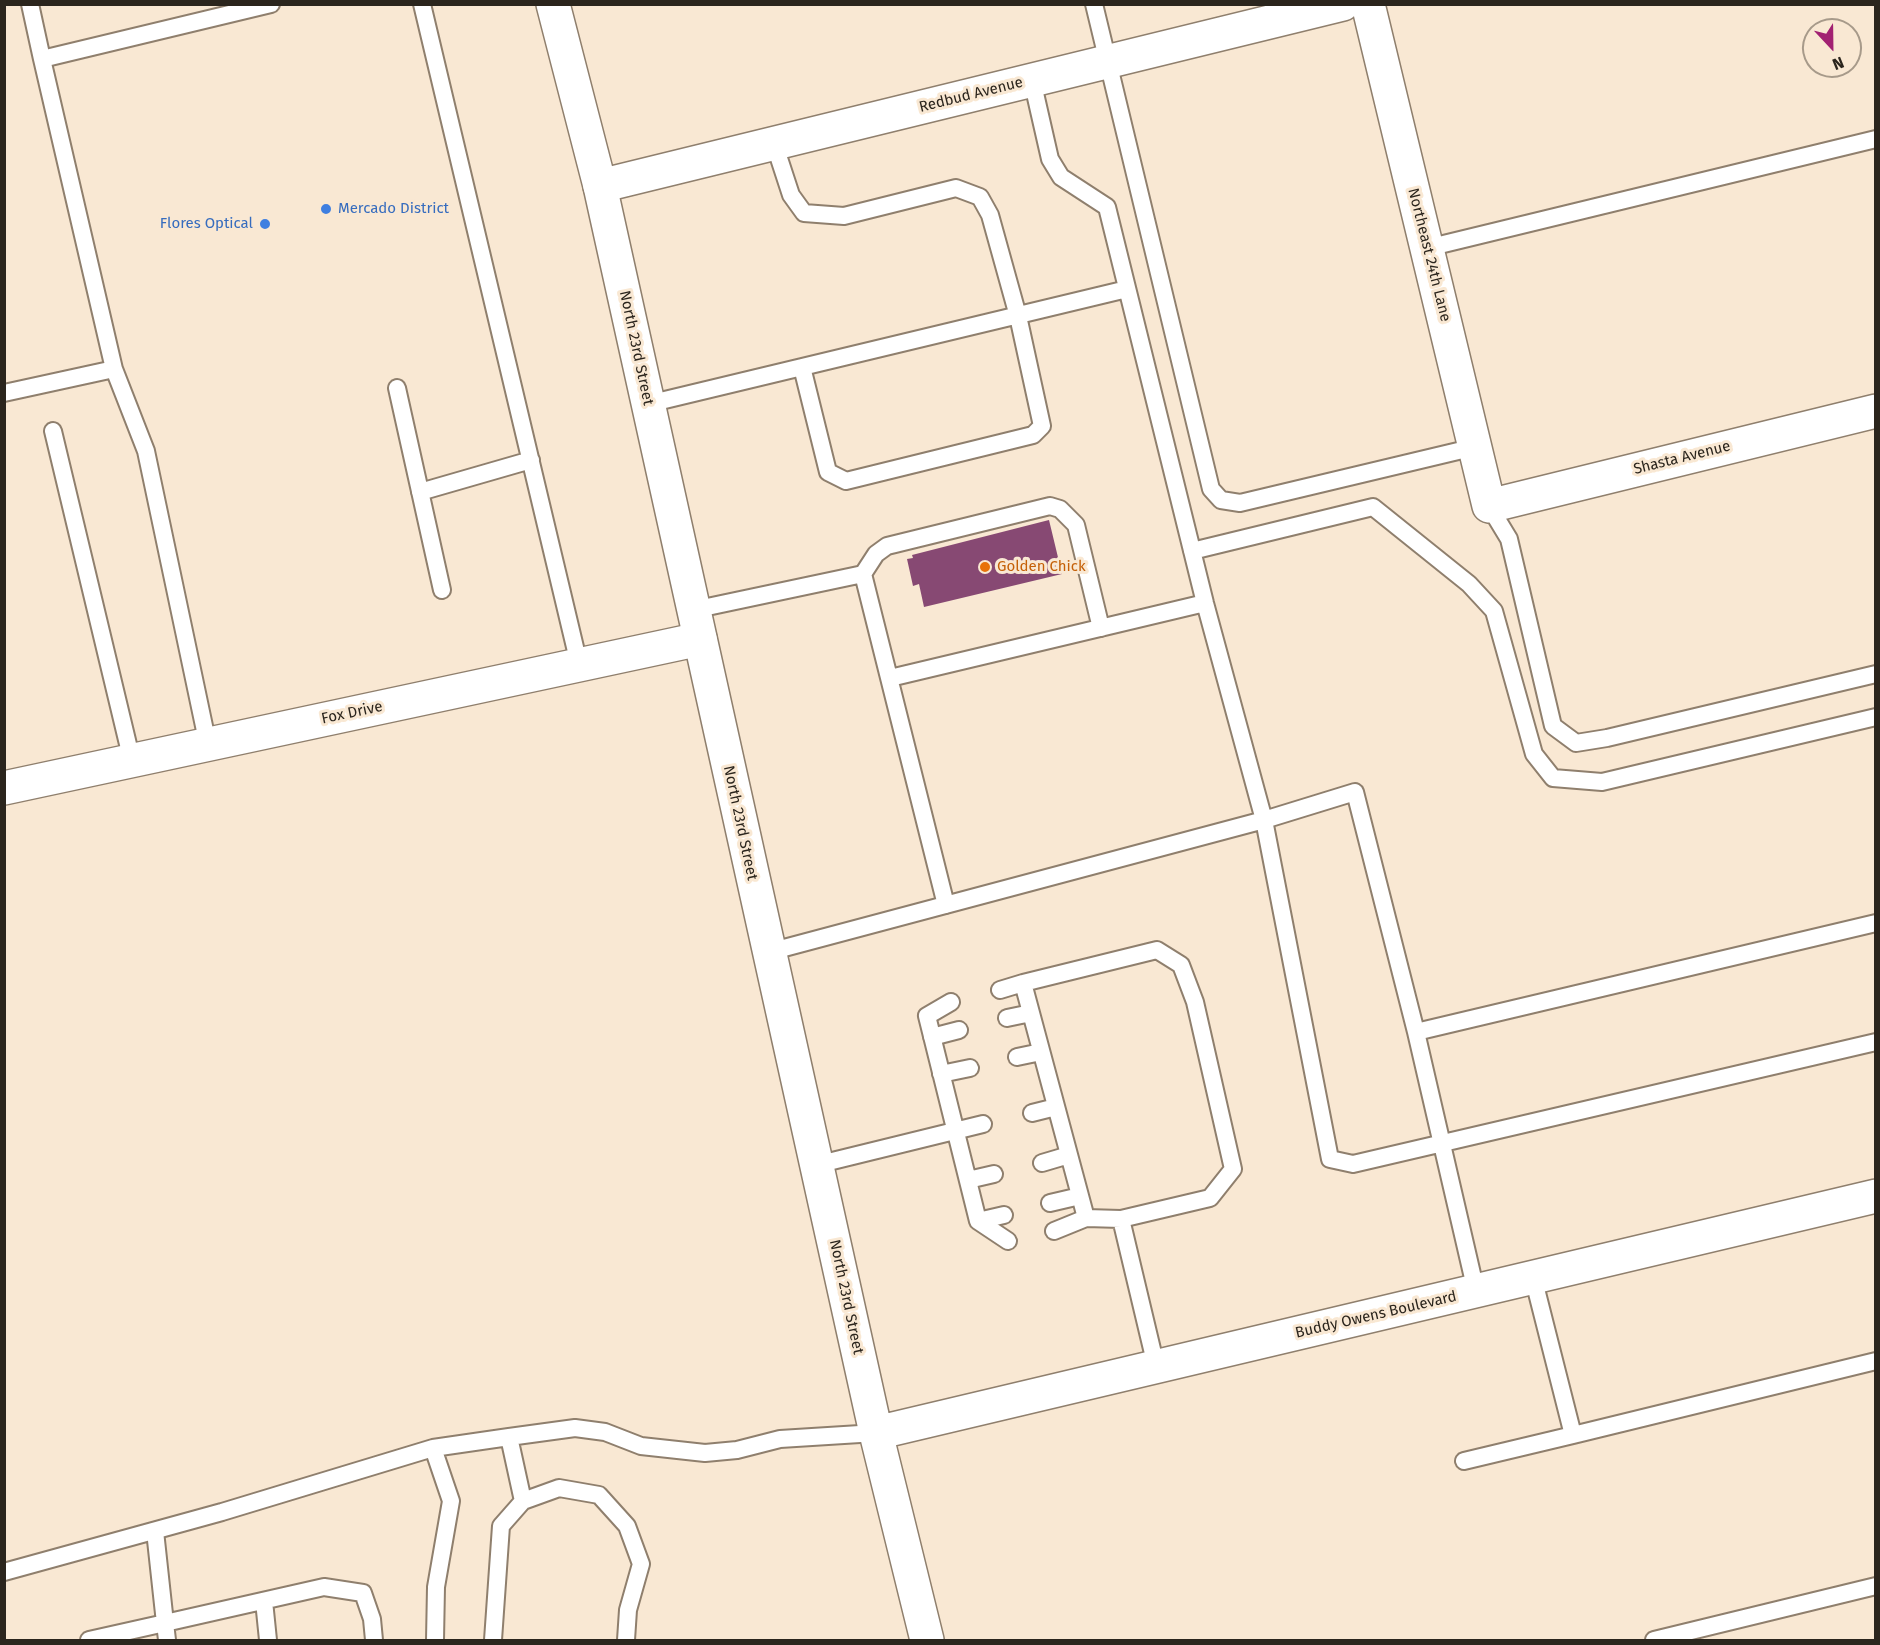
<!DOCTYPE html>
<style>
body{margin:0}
#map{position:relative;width:1880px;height:1645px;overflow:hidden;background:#f9e8d3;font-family:"Fira Sans",sans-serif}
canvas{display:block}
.frame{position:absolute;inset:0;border:6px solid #2b251d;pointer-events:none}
.north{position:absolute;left:1802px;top:18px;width:60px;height:60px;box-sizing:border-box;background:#f9e8d3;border:2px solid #a79a8a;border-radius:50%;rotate:158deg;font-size:16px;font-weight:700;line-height:24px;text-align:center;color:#2b251d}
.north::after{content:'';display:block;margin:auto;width:21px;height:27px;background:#a22172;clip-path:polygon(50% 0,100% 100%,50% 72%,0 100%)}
</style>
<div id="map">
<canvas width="1880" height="1645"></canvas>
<div class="frame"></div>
<div class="north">N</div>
</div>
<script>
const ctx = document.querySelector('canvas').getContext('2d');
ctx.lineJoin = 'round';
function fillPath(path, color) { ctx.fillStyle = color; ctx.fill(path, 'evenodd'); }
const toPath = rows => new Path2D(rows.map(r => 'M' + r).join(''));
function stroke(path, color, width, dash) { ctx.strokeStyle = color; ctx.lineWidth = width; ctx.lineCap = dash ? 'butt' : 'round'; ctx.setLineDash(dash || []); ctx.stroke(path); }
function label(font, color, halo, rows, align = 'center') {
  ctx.font = font + ' "Fira Sans",sans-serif'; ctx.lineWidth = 6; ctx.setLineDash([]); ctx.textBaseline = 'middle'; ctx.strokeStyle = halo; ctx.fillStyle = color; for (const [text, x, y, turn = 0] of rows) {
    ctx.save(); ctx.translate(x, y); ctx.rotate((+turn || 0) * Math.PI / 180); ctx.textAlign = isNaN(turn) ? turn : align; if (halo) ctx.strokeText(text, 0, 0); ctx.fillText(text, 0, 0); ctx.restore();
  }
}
const building = toPath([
 [1049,520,1062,574,924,607,919,584,913,586,907,559,913,558,912,555]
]);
const lane = toPath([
 [30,4,42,59,271,4],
 [422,4,579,664],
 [1094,4,1211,489,1221,500,1240,503,1475,447],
 [1032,80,1050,159,1061,177,1107,207,1205,603,1264,820,1330,1159,1353,1164,1876,1042],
 [774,143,791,195,804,213,844,216,956,188,980,197,990,215,1018,316,1042,426,1033,435,846,481,828,472,802,367],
 [1427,248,1876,139],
 [114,369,146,451,208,745],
 [397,388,442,590],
 [4,393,114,369,42,59],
 [648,404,1127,289],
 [53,431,132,761],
 [420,492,531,460],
 [1489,506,1509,539,1553,726,1576,743,1607,738,1876,674],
 [1192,551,1373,507,1469,584,1494,611,1534,754,1553,778,1602,782,1876,717],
 [863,574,876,554,887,546,1050,506,1060,509,1076,525,1101,628],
 [693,610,863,574,946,905],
 [890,678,1205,603],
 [769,952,1264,820,1355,792,1416,1032,1476,1291],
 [1000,990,1023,983],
 [951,1002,927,1016,978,1221,1008,1241],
 [1007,1018,1031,1013],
 [1416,1032,1876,923],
 [932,1037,959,1030],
 [1017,1057,1041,1052],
 [941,1074,970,1068],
 [1032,1113,1056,1107],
 [1042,1163,1069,1155],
 [816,1165,983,1124],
 [968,1180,994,1174],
 [1050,1203,1080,1196],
 [1121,1219,1210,1198,1233,1169,1195,1002,1181,965,1157,950,1023,983,1086,1218,1121,1219,1156,1366],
 [978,1221,1004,1215],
 [1054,1231,1086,1218],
 [1573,1435,1876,1361],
 [433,1448,509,1437],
 [1464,1461,1573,1435,1533,1277],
 [523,1501,509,1437,575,1428,605,1432,641,1446,705,1453,737,1450,780,1439,876,1433],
 [4,1572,222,1512,433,1448,451,1501,436,1587,435,1640],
 [264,1601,268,1640],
 [89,1640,165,1623,155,1531],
 [167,1640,165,1623,324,1587,363,1593,372,1619,374,1640],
 [493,1640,501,1526,523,1501,559,1488,599,1495,627,1526,641,1564,628,1610,626,1640],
 [1654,1640,1876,1586]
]);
const street = toPath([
 [1368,4,1489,506,1876,411],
 [600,186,1343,4],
 [4,788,700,639]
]);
const secondary = toPath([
 [553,4,600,186,876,1433,927,1640],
 [876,1433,1876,1196]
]);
const markers = [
 [326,209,6,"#3f7fe0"],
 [265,224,6,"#3f7fe0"],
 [985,567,6,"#e8710a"]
];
const streetNames = [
 ["Redbud Avenue",971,95,-14],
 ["Northeast 24th Lane",1429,255,76],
 ["North 23rd Street",636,348,78],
 ["Shasta Avenue",1682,458,-14],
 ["Fox Drive",352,713,-12],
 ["North 23rd Street",740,823,78],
 ["North 23rd Street",846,1297,78],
 ["Buddy Owens Boulevard",1376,1315,-13]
];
const shopNames = [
 ["Mercado District",338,209],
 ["Flores Optical",253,224,"right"]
];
const foodNames = [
 ["Golden Chick",997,567]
];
fillPath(building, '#874973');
stroke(lane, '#8f7f6d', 20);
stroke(street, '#8f7f6d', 36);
stroke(secondary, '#8f7f6d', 36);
stroke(lane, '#fff', 16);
stroke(street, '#fff', 33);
stroke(secondary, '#fff', 33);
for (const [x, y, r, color] of markers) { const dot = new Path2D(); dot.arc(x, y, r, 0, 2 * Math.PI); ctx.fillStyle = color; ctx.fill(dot); stroke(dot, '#f9e8d3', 2); }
label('15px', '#2b251d', '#f9e8d3', streetNames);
label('15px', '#366cbe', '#f9e8d3', shopNames, 'left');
label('15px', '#c56008', '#f9e8d3', foodNames, 'left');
</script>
